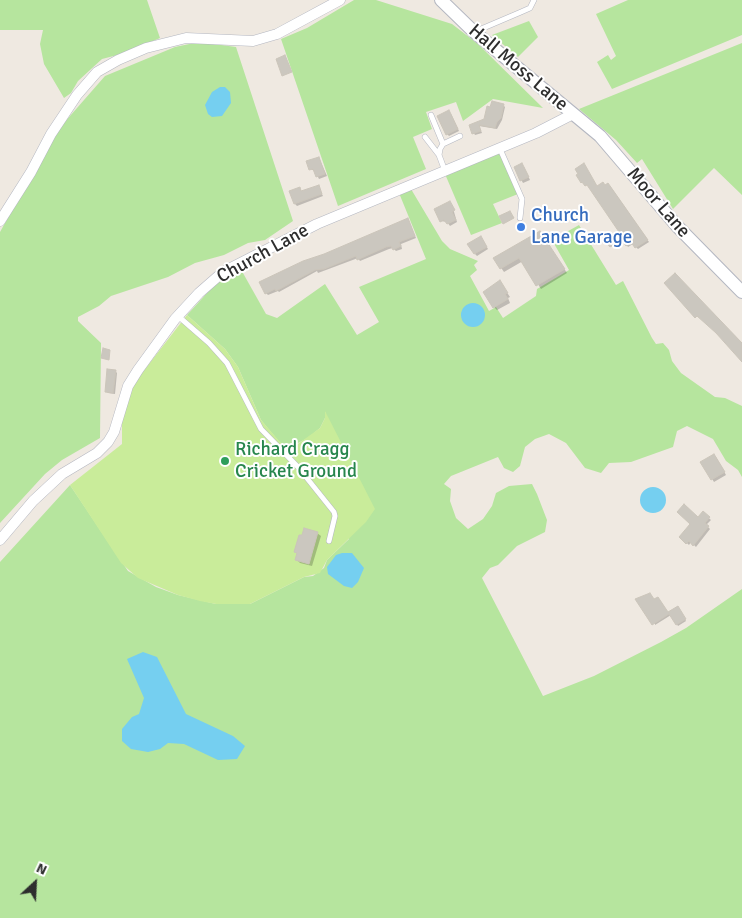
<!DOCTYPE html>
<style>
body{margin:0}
#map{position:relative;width:742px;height:918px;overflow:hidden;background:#efe9e1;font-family:Signika,sans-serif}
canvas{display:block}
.north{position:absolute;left:10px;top:858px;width:50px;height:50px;-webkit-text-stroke:4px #fff;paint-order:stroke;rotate:25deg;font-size:14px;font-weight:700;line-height:20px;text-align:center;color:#2e2e2e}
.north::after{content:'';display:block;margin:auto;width:18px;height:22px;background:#2e2e2e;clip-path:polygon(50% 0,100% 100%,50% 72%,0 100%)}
</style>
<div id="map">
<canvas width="742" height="918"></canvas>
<div class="north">N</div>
</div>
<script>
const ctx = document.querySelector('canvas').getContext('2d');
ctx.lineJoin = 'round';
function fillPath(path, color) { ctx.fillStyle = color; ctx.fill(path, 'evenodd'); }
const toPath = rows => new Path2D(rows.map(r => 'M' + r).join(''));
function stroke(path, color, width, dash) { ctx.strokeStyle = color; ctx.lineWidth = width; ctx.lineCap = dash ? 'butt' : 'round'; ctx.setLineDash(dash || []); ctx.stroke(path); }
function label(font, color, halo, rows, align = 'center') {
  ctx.font = font + ' Signika,sans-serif'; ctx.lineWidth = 4; ctx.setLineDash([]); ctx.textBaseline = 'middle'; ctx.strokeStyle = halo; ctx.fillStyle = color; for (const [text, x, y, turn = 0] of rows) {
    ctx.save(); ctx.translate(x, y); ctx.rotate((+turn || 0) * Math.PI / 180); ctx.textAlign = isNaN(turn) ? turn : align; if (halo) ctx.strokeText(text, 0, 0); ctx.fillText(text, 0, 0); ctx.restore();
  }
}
const green = toPath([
 [0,0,147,0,160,38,125,53,102,59,78,81,71,93,64,98,44,64,40,44,43,30,0,30],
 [354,0,376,0,452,24,478,44,543,108,493,99,463,121,456,102,426,112,432,129,413,137,426,169,338,206,281,39,307,28],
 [628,0,742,0,742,35,612,89,597,62,608,55,611,60,616,56,596,14],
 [529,21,538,37,518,57,492,35],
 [199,42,236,47,293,221,265,240,248,243,224,255,195,263,168,277,111,296,99,306,78,317,78,321,101,343,100,438,62,460,45,474,0,523,0,232,56,132,105,76,175,47],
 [742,43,742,195,714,168,673,209,642,159,637,163,616,140,579,109],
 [499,151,518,194,493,204,502,223,471,235,445,174],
 [411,189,442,241,450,249,478,261,474,265,477,270,470,276,489,311,496,307,503,318,536,296,537,289,569,270,552,240,579,225,616,285,623,281,652,338,656,344,663,343,669,350,672,361,681,373,715,397,725,398,742,406,742,477,738,470,726,461,713,439,687,426,677,431,673,447,631,462,609,463,601,473,585,468,566,443,549,434,535,439,525,447,520,466,513,472,504,468,498,457,451,476,444,484,451,489,450,501,456,518,468,529,483,519,492,506,496,493,509,486,532,484,537,494,547,520,545,532,517,546,498,565,490,568,482,578,543,696,594,676,661,642,686,628,742,589,742,918,0,918,0,562,70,485,128,571,156,587,178,595,216,604,250,604,304,577,313,576,324,568,327,560,349,539,325,412,325,418,320,428,308,438,288,448,281,444,261,420,238,367,225,349,187,315,220,279,239,266,266,314,277,318,325,284,357,335,379,322,359,287,426,259,399,193]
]);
const pitch = toPath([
 [187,315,225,349,238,367,261,420,288,451,320,428,325,418,325,411,375,509,366,522,327,560,320,573,304,577,250,604,216,604,200,601,178,595,138,578,121,563,70,485,122,444,122,416,131,387]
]);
const water = toPath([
 [220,87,225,87,230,92,231,103,222,116,212,117,208,114,205,105,212,92],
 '461 315a12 12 0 1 1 24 0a12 12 0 1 1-24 0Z',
 '640 500a13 13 0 1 1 26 0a13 13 0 1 1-26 0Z',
 [342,553,352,553,364,568,358,582,352,588,344,586,328,574,327,567,336,555],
 [143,652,157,657,186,714,233,736,245,746,237,759,218,760,184,744,168,743,160,749,148,752,131,749,122,741,122,729,132,717,139,714,144,698,127,659]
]);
const shadow = toPath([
 [503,105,505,107,502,120,497,129,479,126,482,133,475,135,470,126,485,120],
 [451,114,459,131,449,136,447,134],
 [319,158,327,176,319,179,315,171,310,169],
 [524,167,530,180,523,183,515,168],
 [578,175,598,188,610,186,649,242,638,249,633,244,628,247,624,241,613,248,611,246,621,232,590,186,584,184],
 [318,186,323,196,297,206,295,204,299,188,302,192],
 [452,205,457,222,450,226,447,222,441,221],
 [408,220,416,238,401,244,402,249,396,251,393,248,389,249,360,261,358,258,318,273,317,271,279,292,278,291,268,295,266,293,324,255],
 [540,232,567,273,541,289,523,261,504,272,495,259],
 [483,240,488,249,477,256,475,254],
 [500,282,510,297,508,298,510,303,497,310,494,307],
 [115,371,117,373,115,394,108,393,106,391],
 [716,457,726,475,714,482,702,462],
 [703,513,711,520,706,525,710,529,696,547,691,542,689,545,680,537],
 [317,533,321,536,312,566,300,563,296,559],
 [655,601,669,614,679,609,686,621,678,626,671,615,655,625]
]);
const building = toPath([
 [285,55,292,72,282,76,276,59,285,55],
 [492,101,504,104,501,118,497,122,495,128,479,125,481,131,472,134,469,125,484,119,487,106,490,107,492,101],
 [449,110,458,129,446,135,437,116,449,110],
 [319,157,325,174,316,177,313,169,309,170,306,161,319,157],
 [522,163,529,177,520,181,514,167,522,163],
 [584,163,597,186,603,182,605,185,608,183,648,240,635,248,631,242,626,246,621,239,610,247,605,241,619,232,587,185,585,186,582,182,581,183,576,175,578,174,575,169,584,163],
 [319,185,322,194,294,204,289,191,300,187,301,191,319,185],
 [450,201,455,210,452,212,456,220,447,224,444,220,440,222,434,209,450,201],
 [510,211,514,218,503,224,499,216,510,211],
 [408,218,415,236,399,242,401,246,393,250,391,246,386,247,357,260,356,256,324,269,315,270,276,291,275,289,265,294,259,282,303,261,324,254,408,218],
 [540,231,565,269,536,286,519,258,500,269,493,258,540,231],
 [481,236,487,247,474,254,467,244,481,236],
 [675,273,742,343,742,362,716,333,697,316,695,318,664,283,675,273],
 [500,280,508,293,505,294,508,299,493,308,483,292,500,280],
 [103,348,110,350,109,360,101,358,103,348],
 [107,369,116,370,113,393,105,392,107,369],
 [714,454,725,472,711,480,700,462,714,454],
 [684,504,698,517,703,511,710,517,705,523,709,526,693,546,689,541,686,544,679,537,690,524,677,512,684,504],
 [304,528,318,532,309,564,295,560,297,553,294,552,299,535,302,535,304,528],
 [650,593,654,599,658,597,668,612,678,606,686,619,676,625,669,614,652,625,635,599,650,593]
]);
const service = toPath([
 [474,32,521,12,530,8,534,0],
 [431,115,443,144],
 [425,137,439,155],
 [500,149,522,199,520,218],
 [445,171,439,155,440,149,443,144,460,136],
 [178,316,209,343,227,363,261,429,298,467,334,512,335,516,329,541]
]);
const minor = toPath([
 [0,221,31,172,51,134,77,95,97,72,118,60,146,48,186,38,253,41,277,34,340,0],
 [0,540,33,501,62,474,97,453,108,442,114,432,128,386,138,370,175,319,199,293,223,272,317,224,536,133,573,114]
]);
const tertiary = toPath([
 [441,0,473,31,600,136,677,226,742,292]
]);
const markers = [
 [521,227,5,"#3f7fe0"],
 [225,461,5,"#2e9e5b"]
];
const streetNames = [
 ["Hall Moss Lane",518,68,40],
 ["Moor Lane",658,203,49],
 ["Church Lane",263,254,-29]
];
const shopNames = [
 ["Church",531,216],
 ["Lane Garage",531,238]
];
const leisureNames = [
 ["Richard Cragg",235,450],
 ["Cricket Ground",235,472]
];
fillPath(green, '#b6e59e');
fillPath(pitch, '#c9ec9a');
fillPath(water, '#75cff0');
fillPath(shadow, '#0003');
fillPath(building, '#cbc7bf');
stroke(building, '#cbc5ba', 1);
stroke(service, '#b4b7c1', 6);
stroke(minor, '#b4b7c1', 11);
stroke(tertiary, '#b4b7c1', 14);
stroke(service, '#fff', 5);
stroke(minor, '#fff', 10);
stroke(tertiary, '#fff', 12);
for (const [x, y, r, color] of markers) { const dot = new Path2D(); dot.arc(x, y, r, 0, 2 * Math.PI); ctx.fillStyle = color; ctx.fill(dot); stroke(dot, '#fff', 2); }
label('19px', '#2e2e2e', '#fff', streetNames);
label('19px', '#366cbe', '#fff', shopNames, 'left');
label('19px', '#27864d', '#fff', leisureNames, 'left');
</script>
